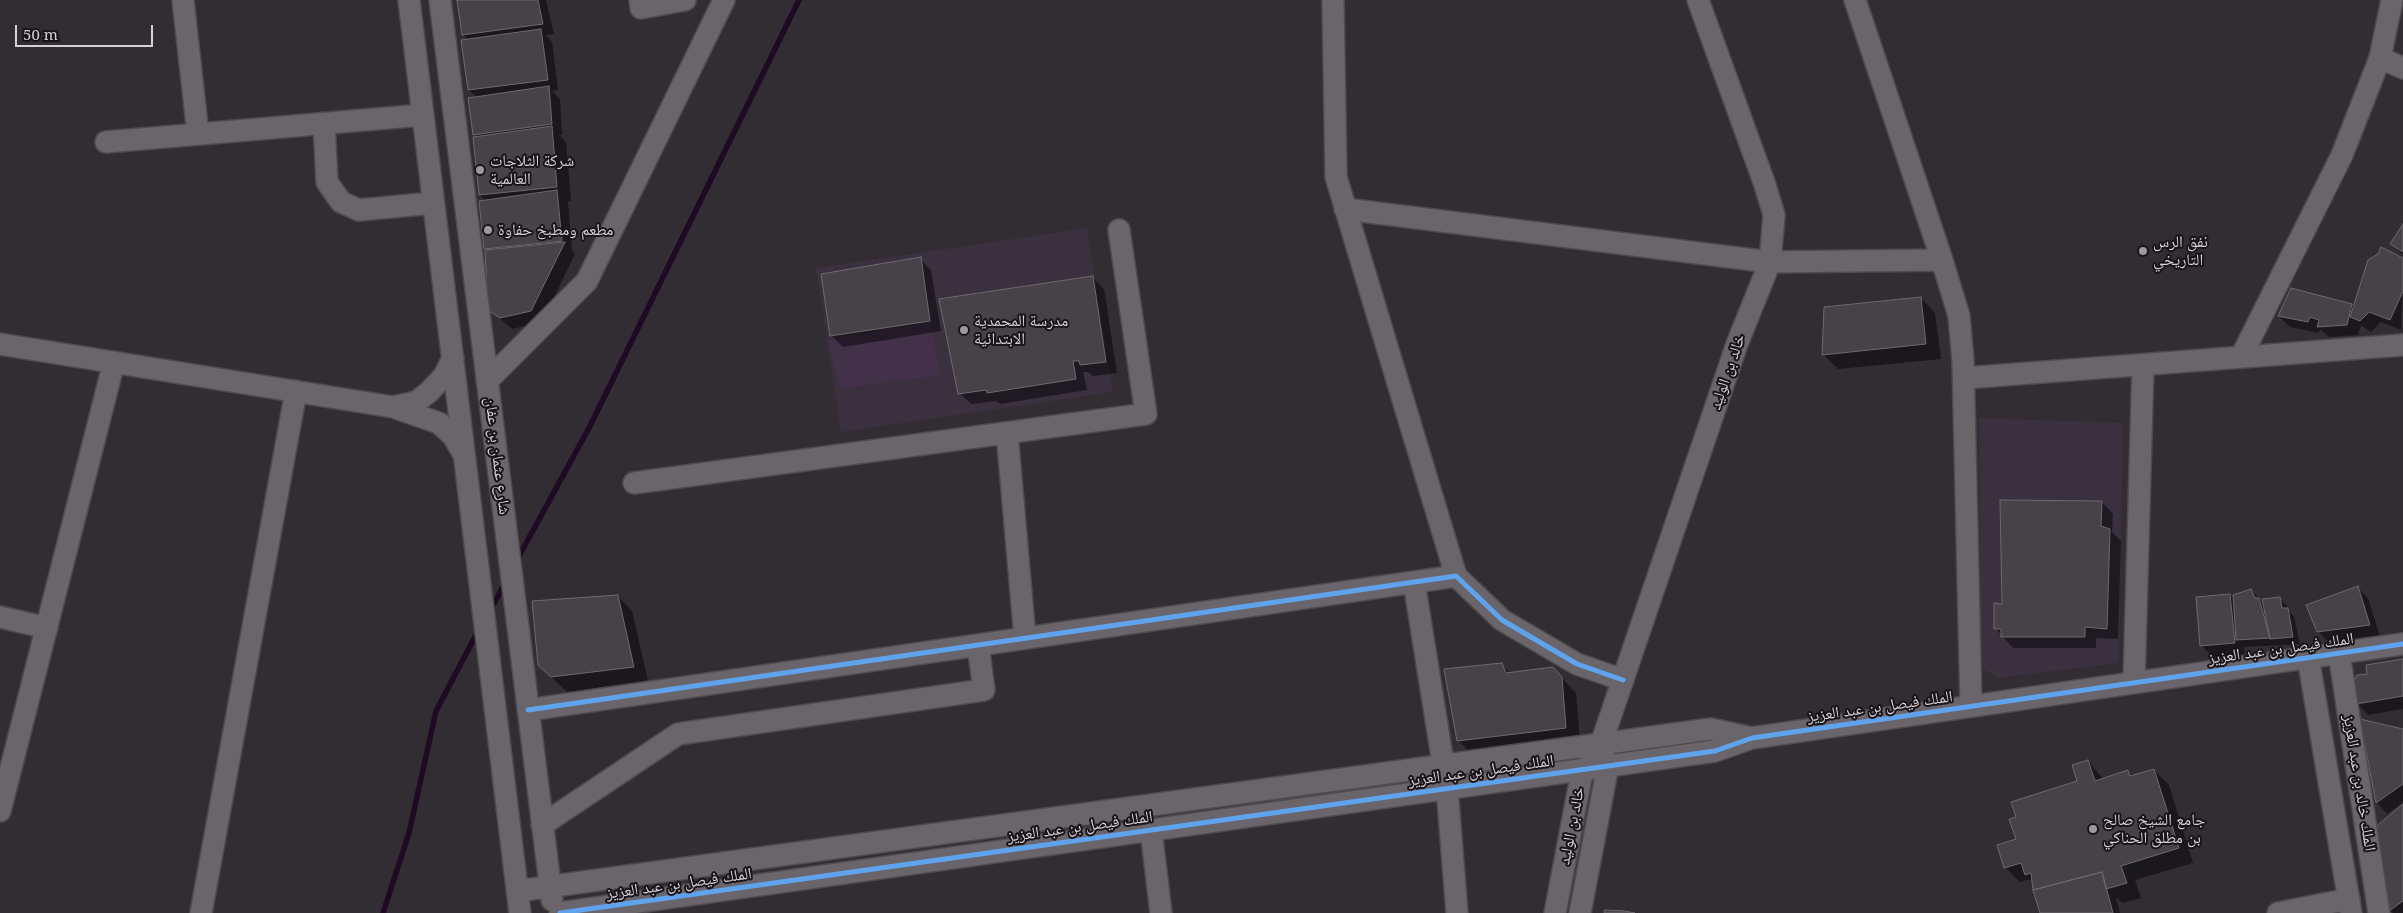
<!DOCTYPE html>
<meta charset="utf-8">
<style>
body{margin:0}
#map{position:relative;width:2403px;height:913px;overflow:hidden;background:#312d32;font-family:"Noto Serif",serif}
canvas{display:block}
.scale{position:absolute;left:15px;top:25px;width:138px;height:22px;box-sizing:border-box;border:2px solid #d7d2d9;border-top:0;padding-left:6px;font-size:15px;line-height:18px;white-space:nowrap;color:#d7d2d9;-webkit-text-stroke:4px #181419;paint-order:stroke}
</style>
<div id="map">
<canvas width="2403" height="913"></canvas>
<div class="scale">50 m</div>
</div>
<script>
const ctx = document.querySelector('canvas').getContext('2d');
ctx.lineJoin = 'round';
function fillPath(path, color) { ctx.fillStyle = color; ctx.fill(path, 'evenodd'); }
const toPath = rows => new Path2D(rows.map(r => 'M' + r).join(''));
function stroke(path, color, width, dash) { ctx.strokeStyle = color; ctx.lineWidth = width; ctx.lineCap = dash ? 'butt' : 'round'; ctx.setLineDash(dash || []); ctx.stroke(path); }
function label(font, color, halo, rows, align = 'center') {
  ctx.font = font + ' "Noto Serif","Noto Naskh Arabic",serif'; ctx.lineWidth = 4; ctx.setLineDash([]); ctx.textBaseline = 'middle'; ctx.strokeStyle = halo; ctx.fillStyle = color; for (const [text, x, y, turn = 0] of rows) {
    ctx.save(); ctx.translate(x, y); ctx.rotate((+turn || 0) * Math.PI / 180); ctx.textAlign = isNaN(turn) ? turn : align; if (halo) ctx.strokeText(text, 0, 0); ctx.fillText(text, 0, 0); ctx.restore();
  }
}
const built = toPath([
 [1087,228,1113,392,841,432,816,268],
 [1979,418,2123,423,2119,663,1998,678,1981,668]
]);
const green = toPath([
 [930,323,941,375,839,389,829,340]
]);
const shadow = toPath([
 [459,0,546,0,554,34,546,35,552,42,558,90,552,91,560,99,562,135,559,135,566,142,571,201,568,201,572,251,575,254,542,322,512,329,489,309,486,249,480,202,486,201,480,195,477,138,474,134,477,98,469,90,462,41,469,40,463,34],
 [2403,226,2403,255,2391,243],
 [920,259,931,270,941,331,843,347,832,336,823,275],
 [2403,260,2401,330,2381,322,2371,332,2361,325,2358,335,2329,337,2320,329,2319,333,2290,327,2279,316,2352,305,2354,308],
 [1093,278,1104,289,1117,373,1093,376,1088,372,1083,372,1087,390,1000,404,996,401,971,404,960,393],
 [1921,298,1935,313,1941,359,1838,369,1823,354],
 [2102,502,2113,514,2112,532,2121,541,2118,639,2096,638,2096,648,2013,648,1995,628,2003,606],
 [2357,587,2368,598,2380,636,2329,643,2318,631],
 [2251,590,2264,604,2280,599,2287,606,2288,610,2294,617,2300,644,2244,647,2245,654,2213,657,2202,646,2230,595,2235,600],
 [618,596,632,611,648,681,567,692,539,665],
 [2403,660,2403,709,2368,715,2357,703,2368,675],
 [1502,665,1511,674,1552,668,1576,693,1580,742,1473,755,1458,740],
 [2361,721,2403,731,2403,802,2387,814,2377,803],
 [2088,761,2103,779,2128,772,2133,776,2154,770,2169,785,2193,863,2135,880,2141,898,2122,903,2116,897,2120,913,2041,913,2033,881,2031,879,2020,882,2005,867,2017,840,2079,782],
 [2403,805,2403,913,2393,913,2390,910,2374,829]
]);
const stream = toPath([
 [518,558,589,428,799,0],
 [492,607,504,585],
 [383,913,409,833,436,711,477,633]
]);
const building = toPath([
 [457,0,538,0,543,24,462,35,457,0],
 [541,29,548,80,468,90,461,40,541,29],
 [549,86,552,124,473,135,468,98,549,86],
 [552,126,557,187,479,195,473,137,552,126],
 [557,190,562,241,484,249,479,201,557,190],
 [2403,224,2403,252,2390,244,2403,224],
 [565,242,531,311,500,318,488,310,485,250,565,242],
 [2381,247,2403,258,2403,291,2390,320,2369,312,2360,321,2350,317,2368,260,2378,254,2381,247],
 [921,257,930,321,830,336,821,274,921,257],
 [1093,276,1106,362,1080,365,1079,361,1073,361,1076,379,987,393,986,390,958,394,939,299,1093,276],
 [2291,288,2352,304,2347,325,2317,327,2319,320,2310,317,2308,322,2278,316,2291,288],
 [1921,297,1926,344,1822,355,1824,307,1921,297],
 [2000,500,2102,501,2101,526,2110,529,2107,629,2085,627,2085,637,2001,637,2001,629,1994,629,1994,603,2002,604,2000,500],
 [2358,586,2370,625,2317,632,2306,605,2358,586],
 [2251,589,2255,598,2259,598,2270,638,2236,640,2233,595,2251,589],
 [2230,594,2235,643,2200,646,2196,597,2230,594],
 [618,595,634,667,551,677,538,665,532,601,618,595],
 [2280,597,2282,608,2288,608,2293,637,2270,639,2262,599,2280,597],
 [2403,659,2403,696,2356,704,2353,684,2357,675,2367,674,2366,665,2403,659],
 [1502,663,1506,673,1553,667,1562,677,1566,728,1457,741,1444,669,1502,663],
 [2360,719,2403,729,2403,784,2376,803,2360,719],
 [2088,760,2095,781,2128,770,2130,776,2154,769,2179,848,2121,866,2127,883,2106,889,2102,872,2033,890,2031,873,2025,875,2021,863,2004,868,1997,845,2016,839,2009,819,2016,817,2011,802,2077,781,2072,765,2088,760],
 [2403,804,2403,901,2389,911,2373,829,2403,804],
 [2102,872,2113,913,2040,913,2033,890,2102,872],
 [1605,910,1624,911,1635,913,1604,913,1605,910]
]);
const minor = toPath([
 [183,0,198,134],
 [409,0,520,913],
 [440,0,552,900],
 [640,0,641,8,685,0],
 [1333,0,1336,177,1456,576],
 [1855,0,1942,260,1959,316,1963,361,1971,706],
 [2380,58,2403,68],
 [324,123,327,182,341,202,359,210,433,203],
 [106,142,423,115],
 [1345,209,1770,262,1942,260],
 [0,344,393,407],
 [2241,357,2342,155,2380,58,2392,0],
 [453,358,444,376,429,392,416,402,393,407,439,423,453,436,463,453],
 [1964,378,2403,345],
 [487,381,587,281,724,0],
 [1007,433,1025,638],
 [634,483,1146,414,1119,230],
 [1414,582,1447,788,1457,913],
 [0,617,47,628],
 [2339,653,2379,913],
 [2308,657,2351,913],
 [2134,682,2143,365],
 [528,710,1456,576,1502,620,1577,664,1623,680],
 [0,811,114,362],
 [542,825,678,734,984,690,978,645],
 [1151,830,1161,913],
 [517,891,1711,729,1752,738],
 [201,913,296,391],
 [560,913,1715,751,1752,738,2403,644],
 [1555,913,1581,777,1601,744,1737,344,1770,262,1774,215,1765,185,1698,0],
 [1580,913,1606,776,1603,753],
 [2278,913,2349,899]
]);
const cycleway = toPath([
 [528,710,1456,576,1502,620,1577,664,1623,680],
 [560,913,1715,751,1752,738,2403,644]
]);
const markers = [
 [480,170,5,"#9d989f"],
 [488,230,5,"#9d989f"],
 [2143,251,5,"#9d989f"],
 [964,330,5,"#9d989f"],
 [2093,829,5,"#9d989f"]
];
const poiNames = [
 ["شركة الثلاجات",490,161],
 ["العالمية",490,179],
 ["مطعم ومطبخ حفاوة",498,230],
 ["نفق الرس",2153,242],
 ["التاريخي",2153,260],
 ["مدرسة المحمدية",974,321],
 ["الابتدائية",974,339],
 ["جامع الشيخ صالح",2103,820],
 ["بن مطلق الحناكي",2103,838]
];
const streetNames = [
 ["خالد بن الوليد",1728,372,-71],
 ["شارع عثمان بن عفان",497,456,83],
 ["الملك فيصل بن عبد العزيز",2281,649,-8],
 ["الملك فيصل بن عبد العزيز",1880,707,-8],
 ["الملك فيصل بن عبد العزيز",1481,771,-8],
 ["الملك خالد بن عبد العزيز",2359,783,81],
 ["خالد بن الوليد",1572,826,-79],
 ["الملك فيصل بن عبد العزيز",1080,827,-8],
 ["الملك فيصل بن عبد العزيز",679,884,-8]
];
fillPath(built, '#3b303e');
fillPath(green, '#433049');
fillPath(shadow, '#0007');
stroke(stream, '#1f0925', 5.5);
fillPath(building, '#464247');
stroke(building, '#6d6a6e', 1);
stroke(minor, '#4e4b4f', 24);
stroke(minor, '#69656a', 21);
stroke(cycleway, '#60a3ed', 5);
for (const [x, y, r, color] of markers) { const dot = new Path2D(); dot.arc(x, y, r, 0, 2 * Math.PI); ctx.fillStyle = color; ctx.fill(dot); stroke(dot, '#181419', 2); }
label('16px', '#d7d2d9', '#181419', poiNames, 'left');
label('16px', '#d7d2d9', '#181419', streetNames);
</script>
